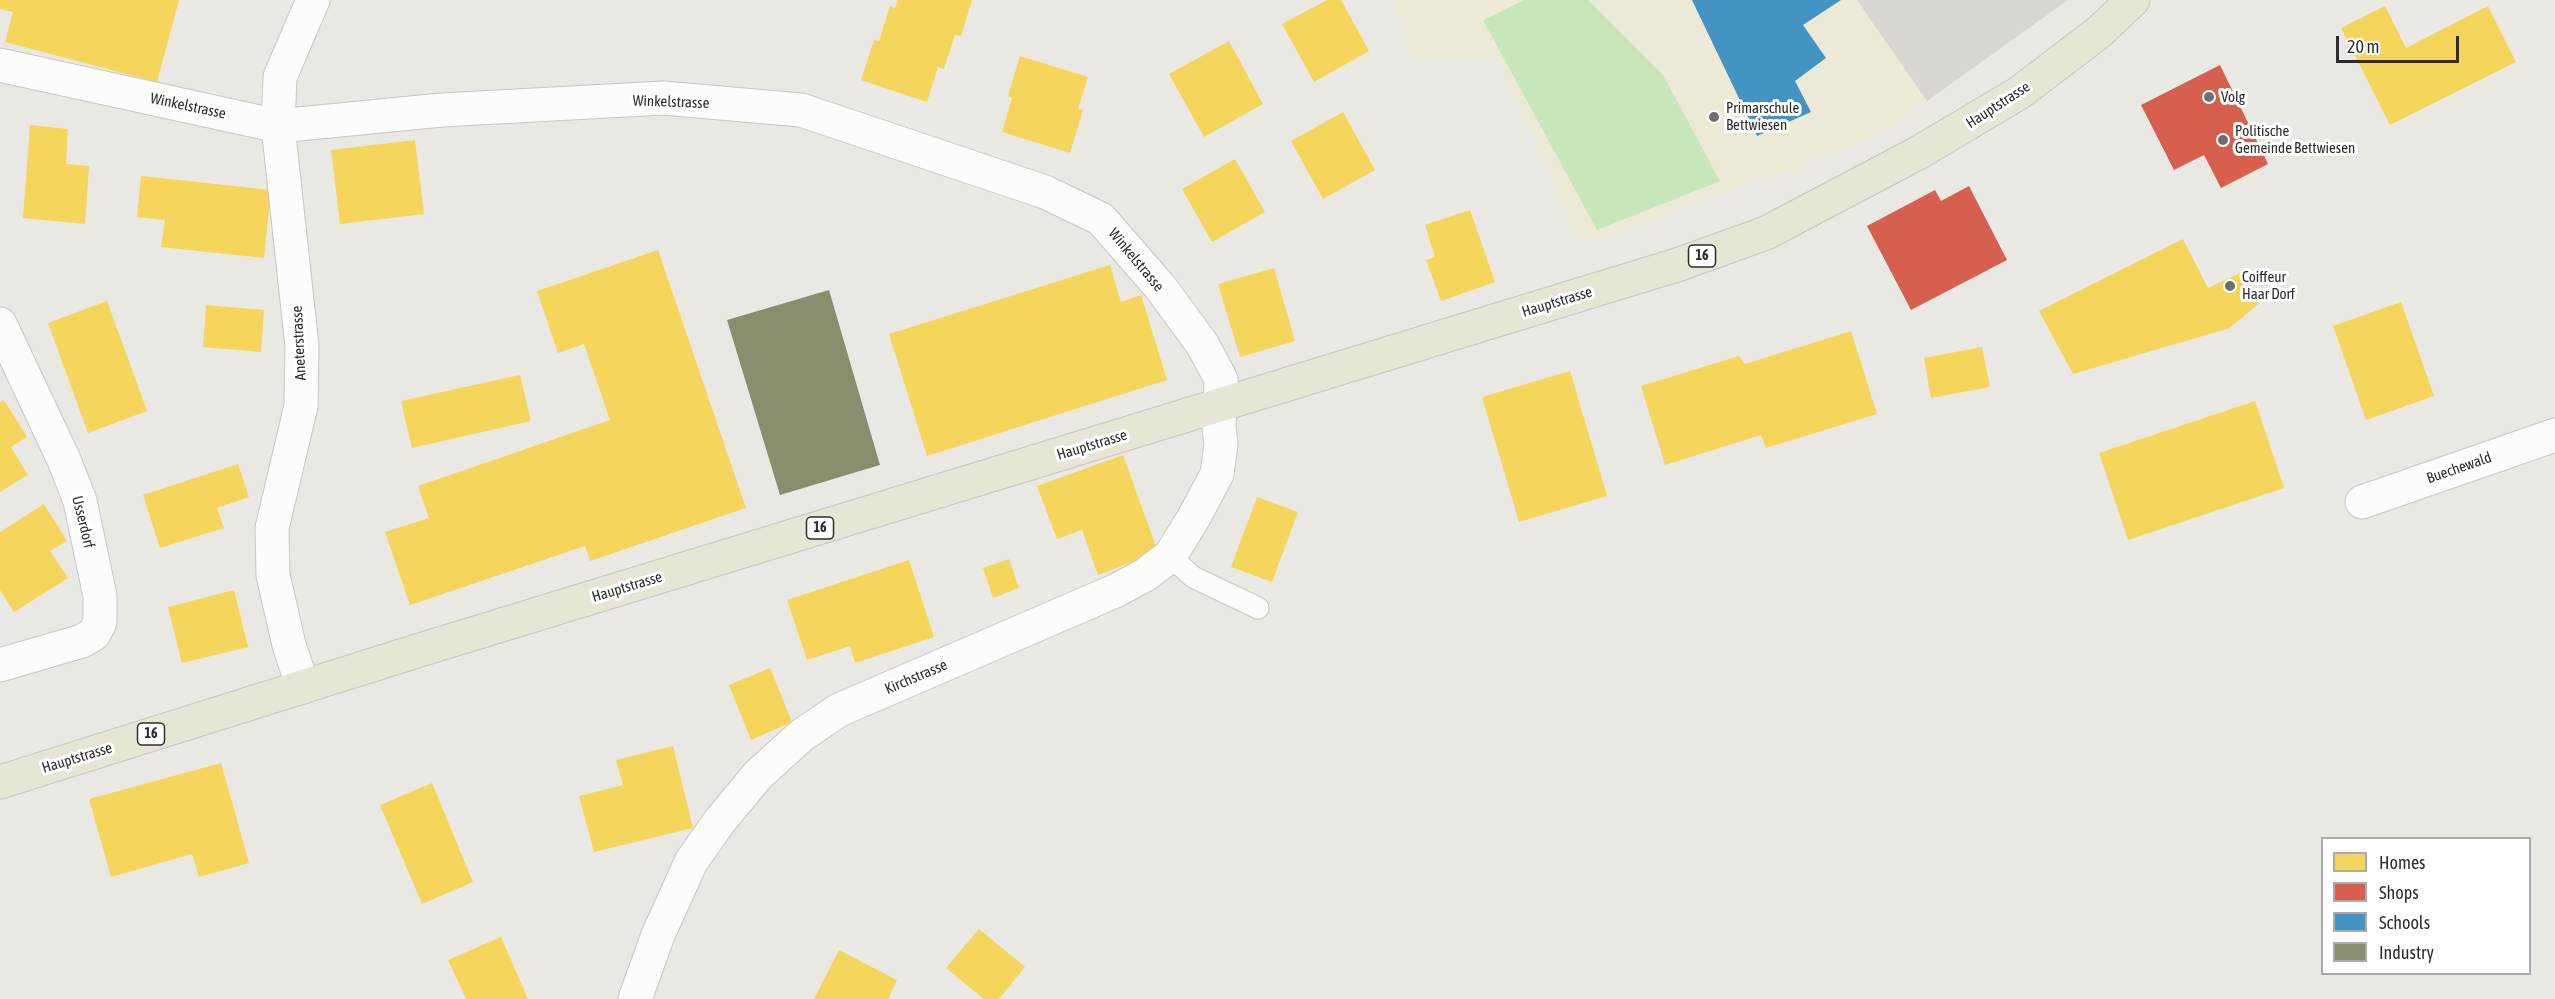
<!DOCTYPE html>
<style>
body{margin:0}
#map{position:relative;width:2555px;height:999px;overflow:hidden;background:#eae8e2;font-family:"Asap Condensed",sans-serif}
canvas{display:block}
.legend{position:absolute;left:2321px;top:837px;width:210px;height:138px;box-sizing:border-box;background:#fff;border:2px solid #ababab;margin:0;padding:8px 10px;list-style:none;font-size:18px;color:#2c2c2c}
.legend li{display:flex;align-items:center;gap:12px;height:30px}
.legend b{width:30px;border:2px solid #ababab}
.scale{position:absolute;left:2336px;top:36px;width:123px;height:27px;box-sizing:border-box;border:3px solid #2c2c2c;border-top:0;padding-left:8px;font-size:18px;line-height:21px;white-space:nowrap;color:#2c2c2c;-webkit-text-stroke:4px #fff;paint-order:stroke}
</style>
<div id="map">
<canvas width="2555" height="999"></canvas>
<ul class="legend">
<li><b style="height:16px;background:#f6d55c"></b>Homes</li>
<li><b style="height:16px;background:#d6604d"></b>Shops</li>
<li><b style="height:16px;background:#4393c3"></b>Schools</li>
<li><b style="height:16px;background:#8c8c6e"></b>Industry</li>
</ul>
<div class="scale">20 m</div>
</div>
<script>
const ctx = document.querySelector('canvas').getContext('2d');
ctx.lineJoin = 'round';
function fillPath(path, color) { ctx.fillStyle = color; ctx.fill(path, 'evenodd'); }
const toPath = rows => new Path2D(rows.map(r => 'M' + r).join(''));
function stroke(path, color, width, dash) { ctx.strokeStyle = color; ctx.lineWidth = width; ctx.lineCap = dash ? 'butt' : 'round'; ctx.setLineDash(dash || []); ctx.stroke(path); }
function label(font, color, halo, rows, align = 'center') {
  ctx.font = font + ' "Asap Condensed",sans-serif'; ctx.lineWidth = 6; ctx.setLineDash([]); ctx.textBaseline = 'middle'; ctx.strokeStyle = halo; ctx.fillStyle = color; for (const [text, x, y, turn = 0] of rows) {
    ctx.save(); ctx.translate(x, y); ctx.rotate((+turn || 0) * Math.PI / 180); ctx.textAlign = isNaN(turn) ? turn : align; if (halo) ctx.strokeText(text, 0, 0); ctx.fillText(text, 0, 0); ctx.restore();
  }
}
const education = toPath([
 [1394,0,2068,0,1881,134,1604,239,1578,240,1498,58,1412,58]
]);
const green = toPath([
 [1524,0,1588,0,1663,75,1720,181,1597,230,1483,20]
]);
const plaza = toPath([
 [1857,0,2068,0,1927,101]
]);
const homes = toPath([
 [0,0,179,0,157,82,5,42,13,12,0,9],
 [898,0,972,0,961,36,955,35,944,69,938,67,927,102,861,80,874,40,879,41,890,6,895,8],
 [1327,0,1341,0,1369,51,1314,82,1282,24],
 [2385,6,2406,48,2488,6,2516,62,2390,125,2341,28],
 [1229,41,1263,104,1204,137,1169,74],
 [1020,56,1088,77,1078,109,1083,110,1070,153,1002,132,1012,98,1008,96],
 [1343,112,1375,170,1323,199,1291,141],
 [30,125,68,129,66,164,89,166,85,224,23,218],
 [415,140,424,214,340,224,331,150],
 [1235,159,1265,212,1212,242,1182,189],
 [141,176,271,190,264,258,161,247,165,220,137,217],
 [1470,210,1495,282,1441,301,1426,260,1435,257,1425,225],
 [2183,239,2208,288,2240,273,2258,304,2230,328,2073,374,2039,311],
 [658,250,746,508,590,561,585,546,410,605,385,532,429,518,418,486,610,420,584,344,558,353,537,291],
 [1110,265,1121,302,1141,295,1167,380,927,456,889,334],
 [1274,268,1295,341,1240,357,1218,284],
 [107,301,147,411,88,433,48,323],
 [2401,302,2434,396,2366,420,2333,326],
 [206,305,264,310,261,352,203,347],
 [1851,331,1877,414,1766,448,1761,435,1665,465,1641,386,1739,356,1745,364],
 [1982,347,1990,387,1931,398,1924,358],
 [1570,371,1607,496,1519,522,1482,397],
 [520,375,531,421,412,448,401,401],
 [4,400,27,437,11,447,28,475,0,492,0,403],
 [2255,401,2284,488,2128,540,2099,453],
 [1123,455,1158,552,1098,575,1082,530,1057,539,1037,486],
 [238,464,249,497,217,508,224,528,160,548,143,495],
 [1257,497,1298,512,1272,582,1231,567],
 [44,504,67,541,50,551,68,578,14,612,0,590,0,532],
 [1009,559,1019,588,993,598,983,568],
 [909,560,934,637,855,663,850,646,807,660,787,600],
 [234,590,248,647,182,663,168,607],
 [770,668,792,722,751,740,729,685],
 [673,746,693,828,594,852,579,796,623,785,616,760],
 [221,763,249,863,199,877,192,854,111,877,89,799],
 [432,783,473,882,422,904,380,805],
 [979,929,1025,967,999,999,984,999,946,968],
 [501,937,528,999,466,999,448,960],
 [839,950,897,980,888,999,814,999]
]);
const shops = toPath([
 [2220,65,2268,164,2221,188,2204,155,2174,170,2141,105],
 [1969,186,2007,260,1911,310,1867,226,1935,190,1941,201]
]);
const schools = toPath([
 [1692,0,1841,0,1803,25,1826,58,1795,81,1811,112,1757,136]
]);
const industry = toPath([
 [829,290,880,465,780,495,727,320]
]);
const lane = toPath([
 [1170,556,1193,577,1258,608]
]);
const street = toPath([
 [0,65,278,126,442,110,663,98,801,110,1045,192,1101,219,1161,288,1202,344,1221,379,1219,427,1221,444,1217,474,1193,519,1170,556,1145,575,1115,591,839,710,802,735,758,775,719,822,691,862,658,935,635,999],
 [0,324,64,460,80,501,100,596,100,622,94,634,82,641,0,665],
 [2362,502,2555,435],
 [303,687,289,645,273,575,272,528,301,406,302,346,278,126,280,77,313,0]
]);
const primary = toPath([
 [0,782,420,650,1680,264,1766,233,1918,153,2019,93,2098,33,2133,0]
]);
const markers = [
 [2209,97,6,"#6e6e6c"],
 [1714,117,6,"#6e6e6c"],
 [2223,140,6,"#6e6e6c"],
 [2230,286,6,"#6e6e6c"]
];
const shields = [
 [1702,256,27],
 [820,528,27],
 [151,734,27]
];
const shieldNames = [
 ["16",1702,256],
 ["16",820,528],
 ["16",151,734]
];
const poiNames = [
 ["Volg",2221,97],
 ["Primarschule",1726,108],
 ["Bettwiesen",1726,125],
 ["Politische",2235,131],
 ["Gemeinde Bettwiesen",2235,148],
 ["Coiffeur",2242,277],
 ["Haar Dorf",2242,294]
];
const streetNames = [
 ["Winkelstrasse",671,102,2],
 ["Hauptstrasse",1998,105,-33],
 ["Winkelstrasse",188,106,12],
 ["Winkelstrasse",1136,260,50],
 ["Hauptstrasse",1557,302,-17],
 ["Aneterstrasse",299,343,-93],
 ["Hauptstrasse",1092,445,-17],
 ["Buechewald",2459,468,-19],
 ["Usserdorf",83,522,76],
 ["Hauptstrasse",627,587,-17],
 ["Kirchstrasse",916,677,-23],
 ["Hauptstrasse",77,758,-17]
];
fillPath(education, '#ede9d7');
fillPath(green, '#c7e6ba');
fillPath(plaza, '#d8d6d0');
fillPath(homes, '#f6d55c');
fillPath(shops, '#d6604d');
fillPath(schools, '#4393c3');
fillPath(industry, '#8c8c6e');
stroke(lane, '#c8c7c7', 23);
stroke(street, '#c8c7c7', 35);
stroke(primary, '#c6c5c2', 35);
stroke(lane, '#fcfcfb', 21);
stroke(street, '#fcfcfb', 33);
stroke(primary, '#e7e5d4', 33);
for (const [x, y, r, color] of markers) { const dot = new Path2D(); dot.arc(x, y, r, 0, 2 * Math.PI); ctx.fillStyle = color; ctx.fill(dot); stroke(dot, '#fff', 2); }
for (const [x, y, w] of shields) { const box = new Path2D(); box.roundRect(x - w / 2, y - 11, w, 22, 4.5); ctx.fillStyle = '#fff'; ctx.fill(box); stroke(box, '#2c2c2c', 1.5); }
label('bold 14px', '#2c2c2c', null, shieldNames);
label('15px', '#2c2c2c', '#fff', poiNames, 'left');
label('15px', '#2c2c2c', '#fff', streetNames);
</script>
